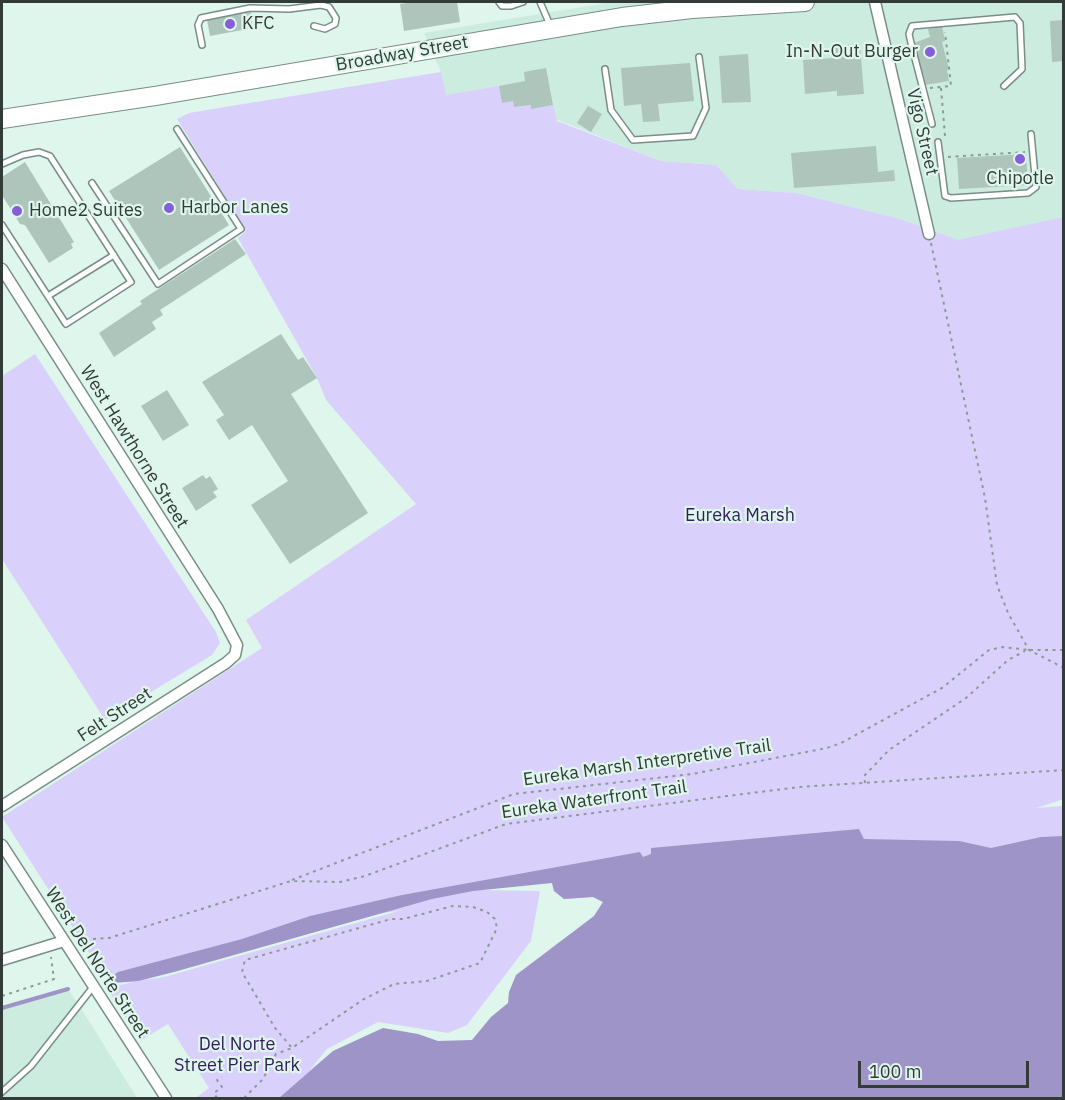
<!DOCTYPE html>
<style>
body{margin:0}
#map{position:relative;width:1065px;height:1100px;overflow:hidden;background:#def6ec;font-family:"IBM Plex Sans",sans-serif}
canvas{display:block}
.frame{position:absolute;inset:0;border:3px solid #323b38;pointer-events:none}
.scale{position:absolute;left:858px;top:1061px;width:171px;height:27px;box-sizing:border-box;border:3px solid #323b38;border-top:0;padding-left:8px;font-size:18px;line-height:21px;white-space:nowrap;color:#323b38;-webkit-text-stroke:4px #def6ec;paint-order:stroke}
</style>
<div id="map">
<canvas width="1065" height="1100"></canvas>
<div class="frame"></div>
<div class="scale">100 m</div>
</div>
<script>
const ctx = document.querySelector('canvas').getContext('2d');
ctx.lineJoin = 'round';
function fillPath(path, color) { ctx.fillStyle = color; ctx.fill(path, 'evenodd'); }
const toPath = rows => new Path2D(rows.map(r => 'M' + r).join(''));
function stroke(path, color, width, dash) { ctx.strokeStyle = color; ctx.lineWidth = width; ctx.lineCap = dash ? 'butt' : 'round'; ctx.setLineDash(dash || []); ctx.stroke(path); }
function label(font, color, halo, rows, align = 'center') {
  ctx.font = font + ' "IBM Plex Sans",sans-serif'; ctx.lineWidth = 4.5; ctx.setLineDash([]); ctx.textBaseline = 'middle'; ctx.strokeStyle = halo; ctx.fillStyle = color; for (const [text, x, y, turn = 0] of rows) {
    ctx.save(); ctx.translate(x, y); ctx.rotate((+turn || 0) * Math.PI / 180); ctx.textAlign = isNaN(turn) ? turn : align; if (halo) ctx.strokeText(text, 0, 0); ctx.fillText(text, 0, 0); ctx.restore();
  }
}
const built = toPath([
 [613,2,1063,2,1063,217,958,241,900,219,797,193,738,189,716,165,661,161,531,109,445,96,441,72,424,33],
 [68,989,82,1010,137,1098,2,1098,2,1008]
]);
const green = toPath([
 [441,72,446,95,499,86,502,103,513,101,514,107,531,105,531,108,553,105,557,121,661,161,716,165,738,189,797,193,900,219,958,240,1063,217,1064,799,1036,808,1063,806,1063,1098,198,1098,197,1097,209,1088,168,1024,140,1041,107,988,134,982,112,983,112,976,104,976,2,817,262,648,246,620,416,504,326,400,317,378,238,238,246,231,177,119,189,113,225,107],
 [531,883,552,883,554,891,564,899,593,897,603,902,594,916,462,1057,404,1032,383,1028,333,1051,309,1071,327,1049,378,1022,448,1033,467,1025,531,941,540,891,480,890],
 [402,910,164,977,143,980,378,914],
 [35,354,216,632,220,643,212,655,105,720,2,559,2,376]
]);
const water = toPath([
 [859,829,864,839,959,841,991,848,1041,837,1063,836,1063,1098,279,1098,333,1051,383,1028,418,1034,438,1041,472,1040,491,1017,508,1003,509,992,516,975,594,916,603,902,593,897,564,899,554,891,552,883,473,891,432,899,174,972,138,981,112,983,112,976,118,972,242,939,310,916,402,895,640,852,643,857,651,854,651,848]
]);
const stream = toPath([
 [2,1008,68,989]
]);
const building = toPath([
 [414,2,457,2,460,22,404,31,400,4],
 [251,12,253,28,210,36,207,20],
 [1064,20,1064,61,1052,62,1050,21],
 [942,26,945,41,942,42,949,69,947,70,949,81,925,85,914,43,930,37,928,29],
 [860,44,864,94,837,96,837,91,805,94,803,60,834,58,833,46],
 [748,54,751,102,722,103,719,56],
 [690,63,694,101,658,104,660,121,643,122,641,104,624,106,621,68],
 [546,68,553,105,531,109,531,105,514,107,513,101,502,103,499,86,525,81,524,72],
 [588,106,602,114,591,132,577,123],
 [876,146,878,172,894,170,895,181,794,188,791,153],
 [180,147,229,225,159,270,109,191],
 [1026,154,1028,185,959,189,957,158],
 [25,162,74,242,71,244,73,248,49,263,25,225,20,224,2,195,2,177],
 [235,239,246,254,160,310,163,315,152,322,156,329,114,357,99,333,142,304,140,301],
 [281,334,298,360,303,357,317,378,291,394,368,513,290,564,251,505,288,481,252,425,229,440,216,420,224,415,202,382],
 [167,390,189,425,163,441,141,406],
 [203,475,206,479,210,476,218,489,213,492,217,497,196,511,182,488]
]);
const path = toPath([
 [930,88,951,86,945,32],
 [941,88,945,136],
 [917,140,926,138,930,143],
 [948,157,1025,152],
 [931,243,985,498,997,585,1008,613,1029,650,1064,668],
 [1030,650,1064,650],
 [865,783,864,776,889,750,966,698,1008,660,1025,651],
 [292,880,514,794,692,774,827,748,841,743,942,688,989,650,1003,647,1029,650],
 [78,940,109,938,291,881,340,882,365,876,506,824,799,787,1064,770],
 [2,996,54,979,51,957],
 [217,1098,214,1093,222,1087,217,1080,222,1077],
 [244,1098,263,1079,276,1054,292,1048,364,999,394,984,427,981,480,963,497,928,495,919,487,912,473,907,453,906,403,919,391,919,245,960,242,972,275,1028,292,1048]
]);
const service = toPath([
 [499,2,502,6,511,6,523,2],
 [540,2,550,25],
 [202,45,198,25,201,18,250,8,289,9,321,5,329,7,336,18,335,24,325,29,314,26],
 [605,69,611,110,633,140,693,136,706,108,699,57],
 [932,124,911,43,909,34,912,26,1015,17,1020,23,1022,69,1004,86],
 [938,142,945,196,951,198,1028,193,1036,187,1031,134],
 [2,164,23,155,39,152,50,156,131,282,66,324,2,225],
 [92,183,158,284,241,229,177,129],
 [48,296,114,255],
 [2,1092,31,1066,93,987]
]);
const minor = toPath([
 [875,2,929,234],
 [2,269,218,609,237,645,235,655,226,663,2,806],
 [2,845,166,1098],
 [2,960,64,941]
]);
const trunk = toPath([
 [2,119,155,96,622,17,692,9,805,2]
]);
const markers = [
 [230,24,6,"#845fd9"],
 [930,52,6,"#845fd9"],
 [1020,159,6,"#845fd9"],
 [169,208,6,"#845fd9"],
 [17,211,6,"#845fd9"]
];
const poiNames = [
 ["KFC",242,24],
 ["In-N-Out Burger",918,52,"right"],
 ["Chipotle",1020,179,"center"],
 ["Harbor Lanes",181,208],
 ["Home2 Suites",29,211]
];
const streetNames = [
 ["Broadway Street",402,54,-10],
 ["Vigo Street",922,132,77],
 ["West Hawthorne Street",134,447,58],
 ["Felt Street",115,715,-33],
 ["Eureka Marsh Interpretive Trail",647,763,-8],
 ["Eureka Waterfront Trail",594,800,-8],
 ["West Del Norte Street",97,963,57]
];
const parkNames = [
 ["Eureka Marsh",740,516],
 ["Del Norte",237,1045],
 ["Street Pier Park",237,1066]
];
fillPath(built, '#ccecdf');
fillPath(green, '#d9d1fc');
fillPath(water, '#9e94c7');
stroke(stream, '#9e94c7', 4);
fillPath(building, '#aec5bc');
stroke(service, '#798e86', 8);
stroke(minor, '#798e86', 13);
stroke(trunk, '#798e86', 20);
stroke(path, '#8b9b95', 2, [3, 4.5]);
stroke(service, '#fff', 5);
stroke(minor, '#fff', 10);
stroke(trunk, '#fff', 18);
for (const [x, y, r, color] of markers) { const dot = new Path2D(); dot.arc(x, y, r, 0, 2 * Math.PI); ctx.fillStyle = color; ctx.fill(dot); stroke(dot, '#def6ec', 2); }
label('18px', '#323b38', '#def6ec', poiNames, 'left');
label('18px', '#323b38', '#def6ec', streetNames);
label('18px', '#311d5a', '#def6ec', parkNames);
</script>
